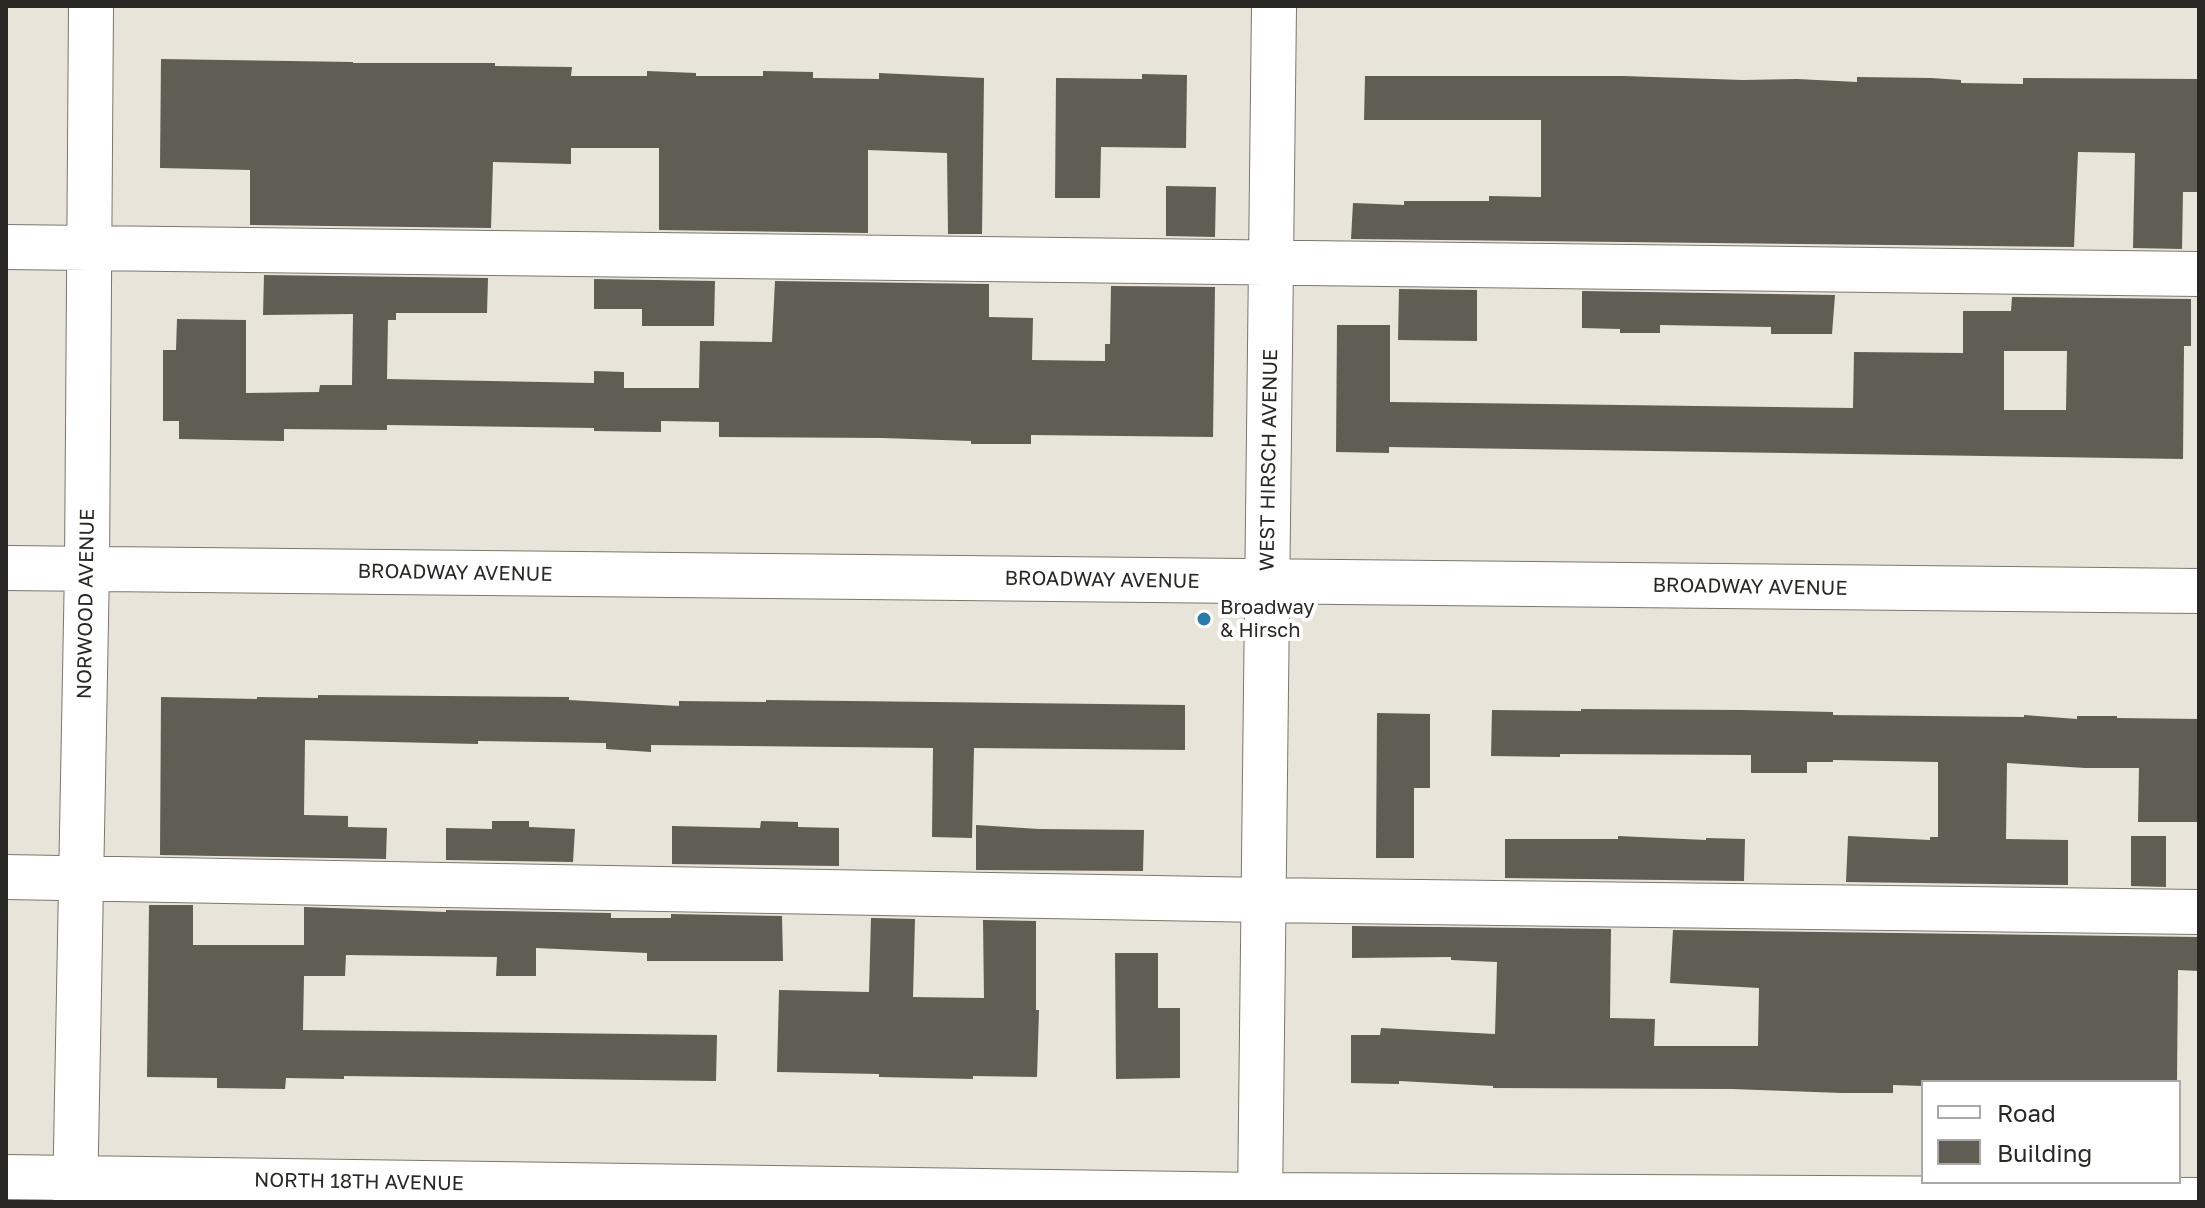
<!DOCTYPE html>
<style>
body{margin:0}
#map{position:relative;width:2205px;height:1208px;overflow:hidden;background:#e8e4da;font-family:"Golos Text",sans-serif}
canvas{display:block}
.frame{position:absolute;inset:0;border:8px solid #2a2824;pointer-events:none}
.legend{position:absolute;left:1921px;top:1080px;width:260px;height:104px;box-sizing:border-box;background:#fff;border:2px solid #aaa9a7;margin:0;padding:10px 14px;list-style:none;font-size:24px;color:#2a2824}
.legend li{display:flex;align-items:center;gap:16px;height:40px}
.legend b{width:40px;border:2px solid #aaa9a7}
</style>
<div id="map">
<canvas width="2205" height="1208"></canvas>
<div class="frame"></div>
<ul class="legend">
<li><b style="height:10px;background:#fff"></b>Road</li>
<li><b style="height:22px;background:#605d54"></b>Building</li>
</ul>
</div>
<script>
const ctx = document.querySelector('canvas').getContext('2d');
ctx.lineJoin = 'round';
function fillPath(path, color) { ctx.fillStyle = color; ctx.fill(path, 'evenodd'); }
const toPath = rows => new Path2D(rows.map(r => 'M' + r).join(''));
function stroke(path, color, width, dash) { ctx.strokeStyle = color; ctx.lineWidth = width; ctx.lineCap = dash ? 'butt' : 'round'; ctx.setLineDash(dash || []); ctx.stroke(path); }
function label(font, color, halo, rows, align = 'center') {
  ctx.font = font + ' "Golos Text",sans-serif'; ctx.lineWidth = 8; ctx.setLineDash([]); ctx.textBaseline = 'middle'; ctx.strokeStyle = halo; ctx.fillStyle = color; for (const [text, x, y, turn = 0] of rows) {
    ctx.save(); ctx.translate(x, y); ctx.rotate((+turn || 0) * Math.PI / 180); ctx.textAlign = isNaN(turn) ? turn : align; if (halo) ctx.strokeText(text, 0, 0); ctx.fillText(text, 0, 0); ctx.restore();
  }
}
const building = toPath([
 [161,59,353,62,353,63,495,63,495,66,572,67,571,76,647,76,647,71,696,73,696,76,763,76,763,71,813,72,813,78,879,79,879,73,984,78,982,234,948,234,947,153,868,150,868,233,659,230,659,148,571,148,571,164,493,162,491,228,250,225,250,170,160,168],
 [1142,74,1187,75,1186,148,1101,147,1100,198,1055,198,1056,78,1142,79],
 [1365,76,1623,76,1743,80,1797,79,1857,82,1857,77,1931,78,1961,80,1961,83,2023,84,2023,78,2199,79,2199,192,2183,192,2182,249,2133,248,2135,153,2078,152,2074,247,1351,239,1353,203,1404,205,1404,201,1489,201,1489,196,1541,197,1541,120,1364,120],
 [1166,186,1216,187,1215,237,1166,236],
 [264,275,488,278,487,313,396,313,396,320,388,320,387,379,594,383,594,371,624,372,624,388,699,388,700,341,772,342,775,281,989,284,989,317,1033,318,1032,360,1105,361,1105,344,1110,344,1111,286,1215,287,1213,437,1031,435,1031,444,971,444,971,441,883,438,719,437,719,422,661,421,661,432,594,431,594,428,387,425,387,430,284,429,284,441,179,439,179,421,163,421,163,350,176,350,177,319,246,320,246,393,319,392,320,385,352,385,353,314,263,315],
 [594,279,715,281,714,326,642,326,642,309,594,309],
 [1399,289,1477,290,1477,341,1398,340],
 [1582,291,1835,295,1832,334,1771,334,1771,327,1660,325,1660,333,1620,333,1620,329,1582,328],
 [2012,297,2191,299,2191,346,2184,346,2183,459,1389,447,1389,453,1336,452,1337,325,1390,325,1390,402,1853,408,1854,352,1963,353,1963,311,2011,311],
 [2004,351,2067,351,2066,410,2004,410],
 [318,695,569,697,569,700,679,706,679,701,766,702,766,700,1185,705,1185,750,974,748,972,838,932,837,933,748,651,745,651,752,606,749,606,743,478,741,478,744,305,740,304,815,348,816,348,827,387,828,386,859,160,855,161,697,257,699,257,697,318,698],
 [1581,709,1742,710,1833,712,1833,715,2024,717,2024,715,2077,719,2077,716,2117,716,2117,718,2199,719,2199,822,2138,822,2139,768,2085,768,2007,763,2006,839,2068,840,2068,885,1846,882,1848,836,1930,840,1930,837,1938,837,1938,762,1833,760,1833,762,1807,762,1807,773,1751,773,1751,755,1560,754,1560,757,1491,756,1492,710,1581,711],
 [1377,713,1430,714,1430,788,1414,788,1414,858,1376,858],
 [492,821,529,821,529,827,575,829,573,862,446,860,446,828,492,829],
 [761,821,798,822,798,827,839,828,839,866,672,864,672,826,760,828],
 [976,825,1039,829,1144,830,1143,871,976,870],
 [1618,836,1706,840,1706,838,1745,839,1744,881,1505,878,1505,839,1618,839],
 [2131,836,2166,836,2166,887,2131,886],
 [149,905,193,905,193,945,304,945,304,907,446,912,446,910,611,913,611,918,671,918,671,914,782,916,783,961,647,961,647,953,536,948,536,976,496,976,497,957,346,955,345,976,304,976,303,1030,717,1035,716,1081,344,1076,344,1079,286,1078,285,1089,217,1088,217,1078,147,1077],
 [871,918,915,919,913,997,984,998,983,920,1036,921,1036,1010,1039,1010,1037,1077,973,1076,973,1079,879,1077,879,1074,777,1072,779,990,869,992],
 [1352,926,1611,929,1610,1018,1655,1019,1654,1046,1758,1046,1759,988,1670,983,1673,930,2199,937,2199,971,2178,970,2177,1082,1923,1082,1923,1086,1893,1085,1893,1093,1842,1093,1732,1089,1493,1088,1493,1086,1399,1081,1399,1084,1351,1083,1351,1035,1380,1035,1381,1028,1495,1034,1497,962,1451,960,1451,957,1352,958],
 [1115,953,1158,953,1158,1008,1180,1008,1180,1078,1116,1079]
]);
const minor = toPath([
 [6,247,2199,274],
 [6,568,2199,591],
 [6,877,1264,900,2199,912],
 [6,1177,1260,1195,2199,1200],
 [75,1202,87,568,91,6],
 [1260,1202,1274,6]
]);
const markers = [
 [1204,619,8,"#287bac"]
];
const streetNames = [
 ["WEST HIRSCH AVENUE",1269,460,-89],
 ["BROADWAY AVENUE",455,573,1],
 ["BROADWAY AVENUE",1102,580,1],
 ["BROADWAY AVENUE",1750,587,1],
 ["NORWOOD AVENUE",86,604,-89],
 ["NORTH 18TH AVENUE",359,1182,1]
];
const poiNames = [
 ["Broadway",1220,608],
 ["& Hirsch",1220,631]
];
fillPath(building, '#605d54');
stroke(minor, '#7b776e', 46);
stroke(minor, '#fff', 44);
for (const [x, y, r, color] of markers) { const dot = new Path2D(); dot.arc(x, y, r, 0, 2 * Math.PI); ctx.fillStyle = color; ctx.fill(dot); stroke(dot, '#fff', 3); }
label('20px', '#2a2824', '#fff', streetNames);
label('20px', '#2a2824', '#fff', poiNames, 'left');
</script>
